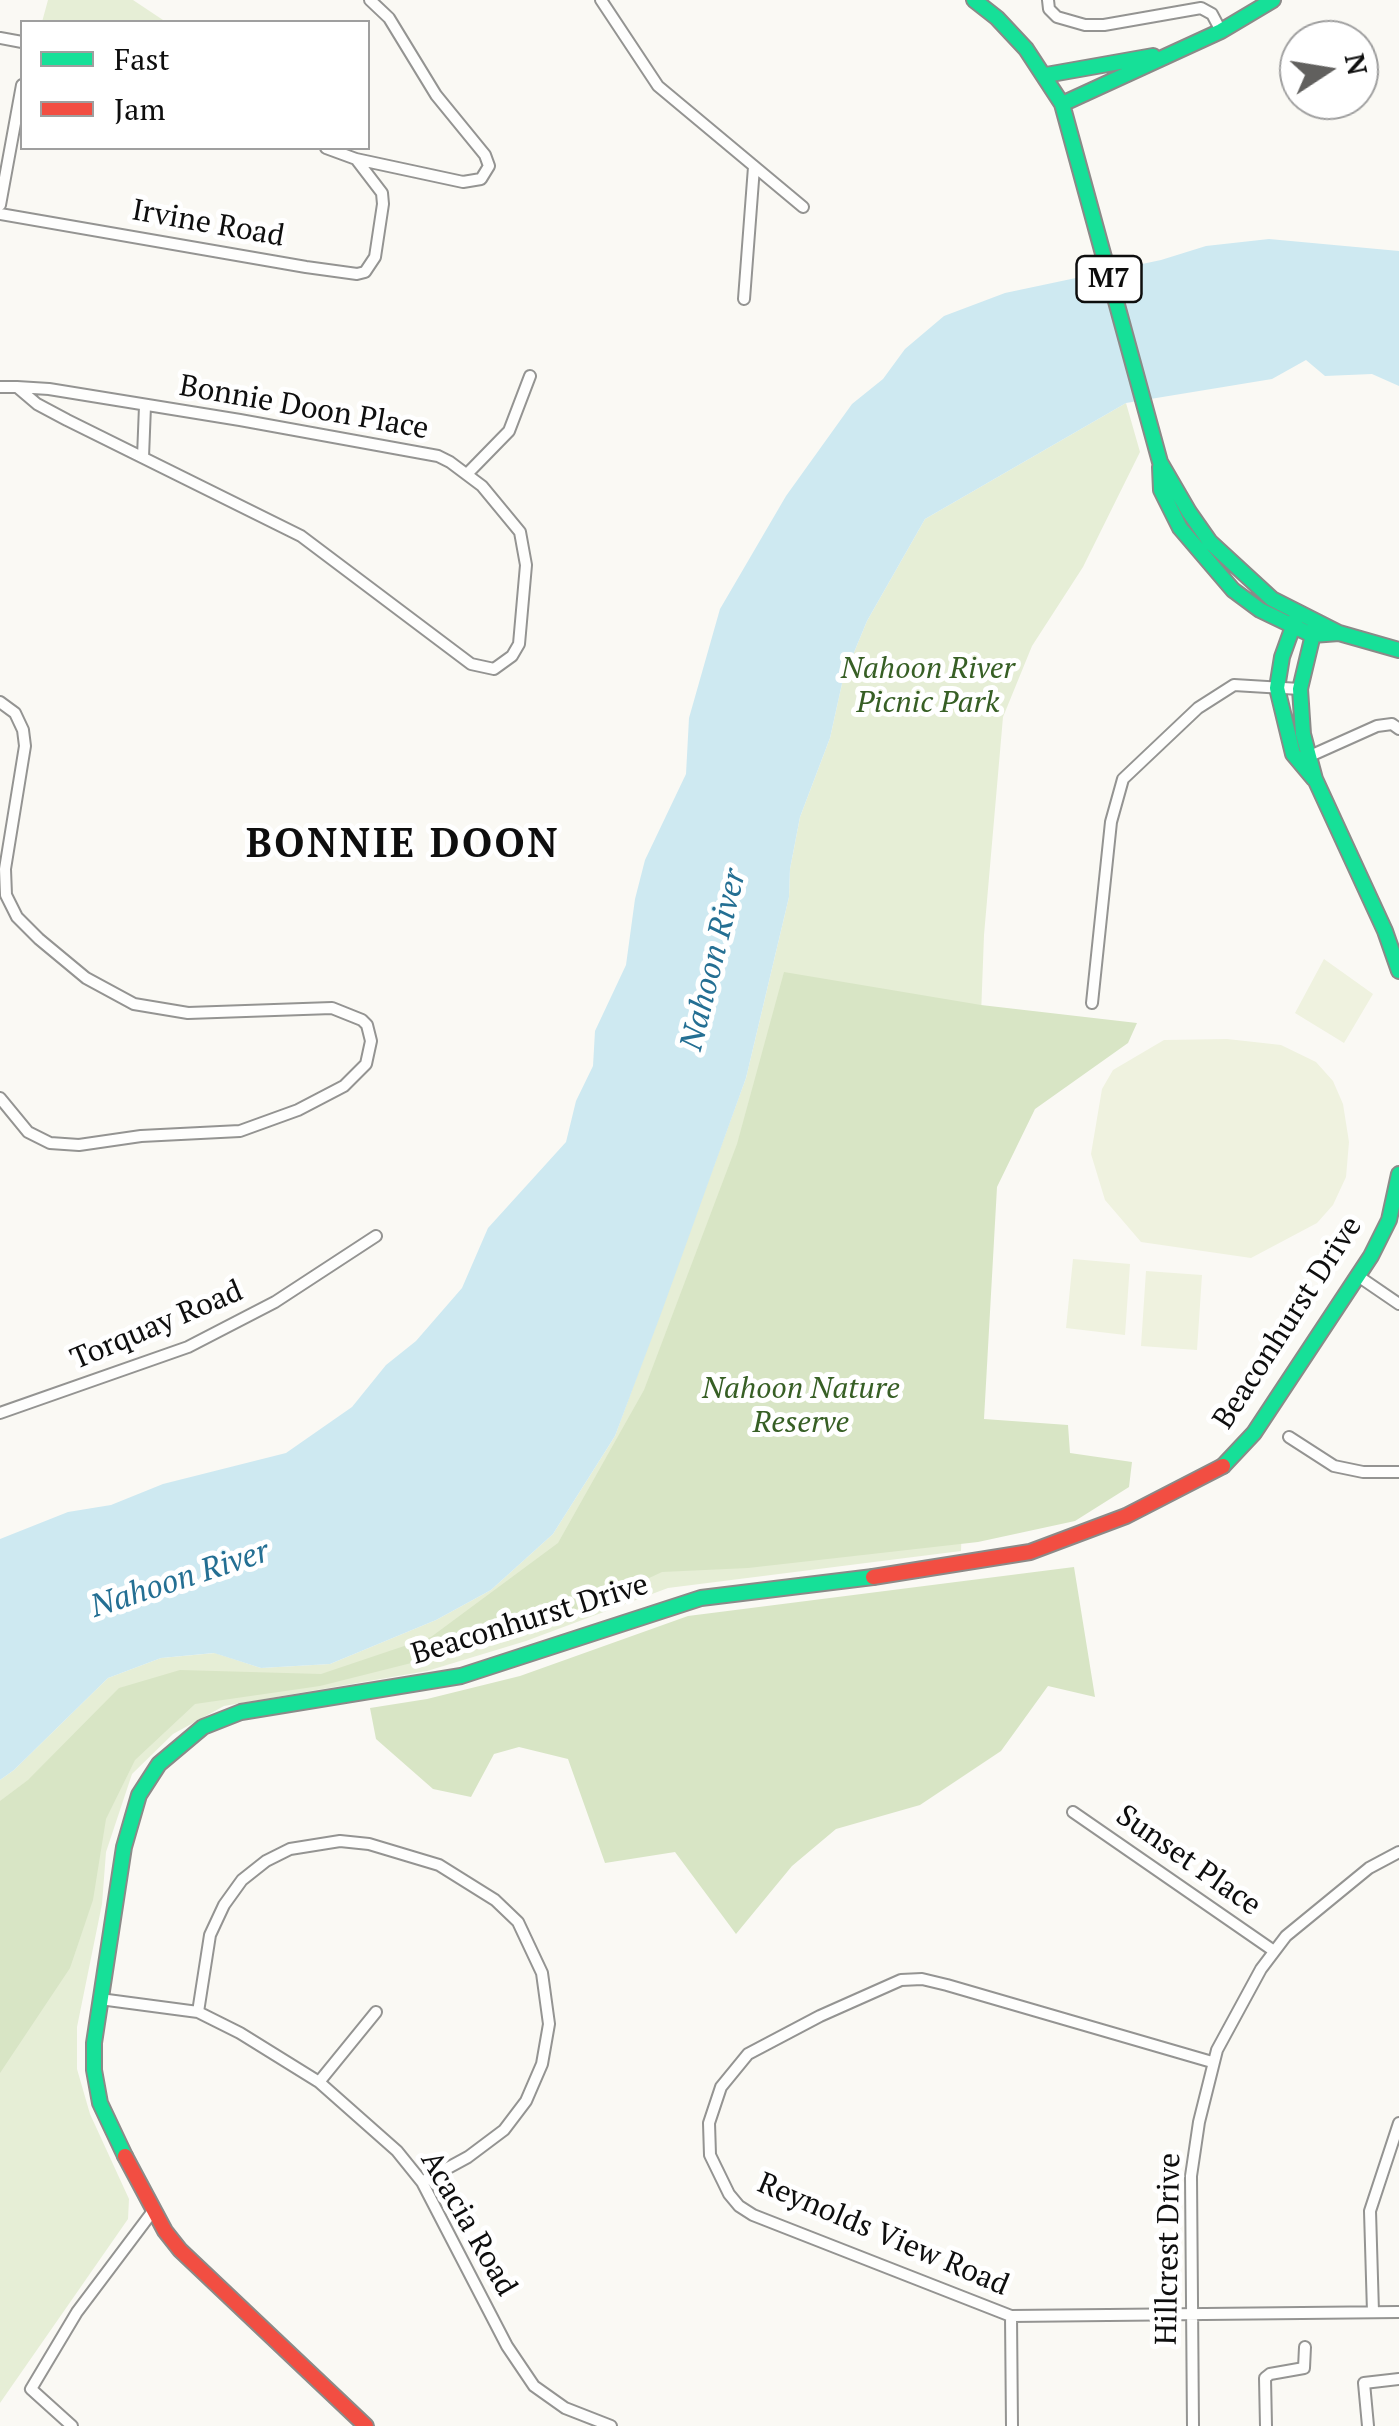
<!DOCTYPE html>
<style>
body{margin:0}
#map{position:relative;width:1399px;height:2426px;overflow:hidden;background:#faf9f4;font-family:"PT Serif",serif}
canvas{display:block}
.legend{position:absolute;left:20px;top:20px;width:350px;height:130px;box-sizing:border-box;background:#fff;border:2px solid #9f9f9f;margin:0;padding:12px 18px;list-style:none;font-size:30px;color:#0e0e0e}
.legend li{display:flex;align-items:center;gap:20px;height:50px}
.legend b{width:50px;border:2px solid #9f9f9f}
.north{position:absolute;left:1279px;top:20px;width:100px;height:100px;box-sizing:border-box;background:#fff;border:2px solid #9f9f9f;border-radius:50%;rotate:78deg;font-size:28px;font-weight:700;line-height:40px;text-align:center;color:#0e0e0e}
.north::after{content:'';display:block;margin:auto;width:35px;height:45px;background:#61605e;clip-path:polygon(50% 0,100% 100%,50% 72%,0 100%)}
</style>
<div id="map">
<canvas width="1399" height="2426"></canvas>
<ul class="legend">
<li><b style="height:12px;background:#16e098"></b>Fast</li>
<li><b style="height:12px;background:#f24e42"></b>Jam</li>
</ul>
<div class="north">N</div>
</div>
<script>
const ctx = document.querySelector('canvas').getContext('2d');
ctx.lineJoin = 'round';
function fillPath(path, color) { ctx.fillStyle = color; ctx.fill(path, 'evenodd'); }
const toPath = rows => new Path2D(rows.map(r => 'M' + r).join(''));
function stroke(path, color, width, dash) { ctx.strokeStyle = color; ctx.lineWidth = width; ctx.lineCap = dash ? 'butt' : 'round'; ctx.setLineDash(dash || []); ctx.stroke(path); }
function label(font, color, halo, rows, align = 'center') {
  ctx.font = font + ' "PT Serif",serif'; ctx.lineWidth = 10; ctx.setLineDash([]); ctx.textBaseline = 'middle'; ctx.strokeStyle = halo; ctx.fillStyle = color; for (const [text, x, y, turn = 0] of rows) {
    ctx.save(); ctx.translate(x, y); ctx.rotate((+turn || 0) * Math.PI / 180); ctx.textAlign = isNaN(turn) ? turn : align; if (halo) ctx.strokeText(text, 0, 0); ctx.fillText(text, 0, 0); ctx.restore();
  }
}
const green = toPath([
 [48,0,133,0,166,22,42,22],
 [1126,403,1140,452,1083,567,1032,646,1003,717,984,935,961,1551,668,1588,526,1641,427,1671,224,1706,173,1734,132,1774,106,1852,102,1904,77,2027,77,2069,90,2114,129,2199,128,2219,0,2403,0,1780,14,1770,108,1678,161,1658,215,1653,261,1668,330,1664,436,1620,491,1590,553,1534,615,1436,746,1078,789,897,790,869,800,817,830,738,843,679,867,621,925,519]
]);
const forest = toPath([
 [784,972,981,1005,1137,1023,1128,1043,1035,1109,997,1187,984,1419,1068,1425,1070,1453,1132,1462,1129,1487,1075,1521,978,1542,748,1568,662,1572,604,1599,471,1648,320,1686,195,1704,135,1760,106,1819,93,1900,70,1968,0,2073,0,1801,28,1780,119,1688,180,1670,321,1674,431,1637,558,1543,644,1390,737,1144],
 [1074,1567,1095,1697,1048,1686,1001,1751,920,1805,836,1829,792,1866,736,1934,675,1852,605,1863,568,1759,519,1747,494,1754,471,1797,433,1789,376,1739,370,1708,427,1699,520,1676,688,1616]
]);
const pitch = toPath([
 [1324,959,1373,994,1344,1043,1295,1013],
 [1227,1039,1281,1045,1316,1062,1333,1081,1343,1104,1349,1142,1346,1177,1333,1205,1317,1223,1251,1258,1141,1242,1105,1200,1091,1154,1102,1089,1113,1070,1164,1040],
 [1073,1259,1130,1264,1125,1335,1066,1328],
 [1146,1271,1202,1275,1197,1350,1141,1346]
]);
const water = toPath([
 [1269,239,1399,251,1399,386,1372,374,1325,376,1306,360,1272,379,1126,403,925,519,867,621,843,679,830,738,800,817,790,869,789,897,746,1078,662,1311,615,1436,553,1534,491,1590,436,1620,330,1664,261,1668,214,1653,161,1658,108,1678,14,1770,0,1780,0,1539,68,1512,111,1505,163,1484,286,1453,352,1407,386,1365,416,1341,462,1288,488,1228,566,1142,576,1101,593,1066,595,1031,626,965,635,899,645,860,686,774,689,718,720,609,786,496,852,404,883,379,905,349,944,316,1005,293,1161,260,1206,246]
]);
const street = toPath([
 [601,0,658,86,803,207],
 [1048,0,1049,9,1057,17,1085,25,1104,25,1201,8,1212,14,1221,31],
 [0,38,22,42],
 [356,159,463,182,481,179,489,166,485,155,436,95,389,18,370,0],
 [0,205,22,85],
 [0,214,306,267,357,274,365,272,375,257,383,204,382,193,356,159,326,148],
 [744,299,754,167],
 [0,387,17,387,49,389,240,420,438,456,450,462,482,486,520,532,526,565,519,644,512,656,494,669,471,664,301,536,67,420,37,404,17,387],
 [143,457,145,406],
 [468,473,509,431,530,376],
 [0,702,15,713,23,730,25,746,5,869,6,895,17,917,39,939,86,978,134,1004,188,1013,332,1008,362,1020,367,1025,371,1041,366,1064,344,1086,298,1110,240,1131,141,1136,79,1145,50,1143,28,1132,0,1098],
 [1310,756,1377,726,1392,724,1399,729],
 [1092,1003,1111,822,1123,779,1198,708,1234,685,1300,689],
 [1358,1276,1399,1304],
 [0,1413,188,1347,275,1302,376,1236],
 [1289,1437,1334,1466,1363,1472,1399,1472],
 [1073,1812,1274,1951],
 [100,1999,198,2012,240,2033,319,2082,397,2151,422,2182,507,2346,534,2386,565,2408,611,2426],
 [198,2012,210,1935,224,1905,242,1880,266,1861,290,1849,340,1841,369,1844,439,1865,495,1900,518,1922,542,1973,549,2024,542,2064,526,2101,504,2130,468,2157,422,2182],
 [1212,2062,947,1985,922,1979,901,1980,820,2016,748,2054,721,2087,709,2123,710,2155,729,2194,739,2206,753,2215,1011,2316,1399,2312],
 [319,2082,376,2012],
 [1373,2312,1370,2211,1399,2123],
 [1011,2316,1012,2426],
 [72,2426,31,2389,77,2312,153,2211],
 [1193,2426,1191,2176,1199,2122,1217,2050,1261,1969,1286,1936,1369,1868,1399,1852],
 [1266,2426,1265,2378,1270,2374,1304,2368,1305,2347],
 [1368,2426,1364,2383,1399,2379]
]);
const fast = toPath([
 [974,0,997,18,1026,49,1062,104,1160,462,1189,512,1210,542,1272,599,1339,633,1399,650],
 [1046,75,1153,56],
 [1062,104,1221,31,1273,0],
 [1160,467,1161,490,1180,528,1233,590,1260,610,1312,635,1339,633],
 [1296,618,1282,657,1277,688,1293,754,1314,779],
 [1315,626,1300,689,1303,734,1315,779,1385,931,1399,971],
 [1223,1466,1254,1433,1371,1256,1389,1220,1399,1174],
 [125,2156,100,2103,94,2070,94,2043,124,1847,139,1795,159,1764,203,1727,241,1712,461,1676,701,1598,873,1577]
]);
const jam = toPath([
 [873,1577,1030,1552,1126,1516,1223,1466],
 [125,2156,165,2231,180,2250,366,2426]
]);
const shields = [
 [1109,279,65]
];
const shieldNames = [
 ["M7",1109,279]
];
const streetNames = [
 ["Irvine Road",208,224,10],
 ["Bonnie Doon Place",304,408,10],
 ["Beaconhurst Drive",1288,1323,-57],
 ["Torquay Road",157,1326,-23],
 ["Beaconhurst Drive",530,1620,-17],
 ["Sunset Place",1188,1861,35],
 ["Acacia Road",468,2224,60],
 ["Reynolds View Road",883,2235,23],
 ["Hillcrest Drive",1169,2249,-89]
];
const parkNames = [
 ["Nahoon River",928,669],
 ["Picnic Park",928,703],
 ["Nahoon Nature",801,1389],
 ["Reserve",801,1423]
];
const waterNames = [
 ["Nahoon River",714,960,-76],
 ["Nahoon River",180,1580,-18]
];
const districtNames = [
 ["BONNIE DOON",403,846]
];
fillPath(green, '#e6eed6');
fillPath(forest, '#d8e5c5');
fillPath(pitch, '#eff2df');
fillPath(water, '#cee9f1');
stroke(street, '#949492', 14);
stroke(fast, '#8b8a88', 18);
stroke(jam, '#8b8a88', 18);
stroke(street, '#fefefd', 10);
stroke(fast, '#16e098', 14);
stroke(jam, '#f24e42', 14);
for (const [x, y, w] of shields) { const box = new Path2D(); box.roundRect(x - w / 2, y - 23, w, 46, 8); ctx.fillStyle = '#fff'; ctx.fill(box); stroke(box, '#0e0e0e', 2.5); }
label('bold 28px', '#0e0e0e', null, shieldNames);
label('30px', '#0e0e0e', '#fff', streetNames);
label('italic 30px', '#375f25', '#fff', parkNames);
label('italic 32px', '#246f93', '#fff', waterNames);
ctx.letterSpacing = '2.5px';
label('bold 40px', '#0e0e0e', '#fff', districtNames);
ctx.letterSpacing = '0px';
</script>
